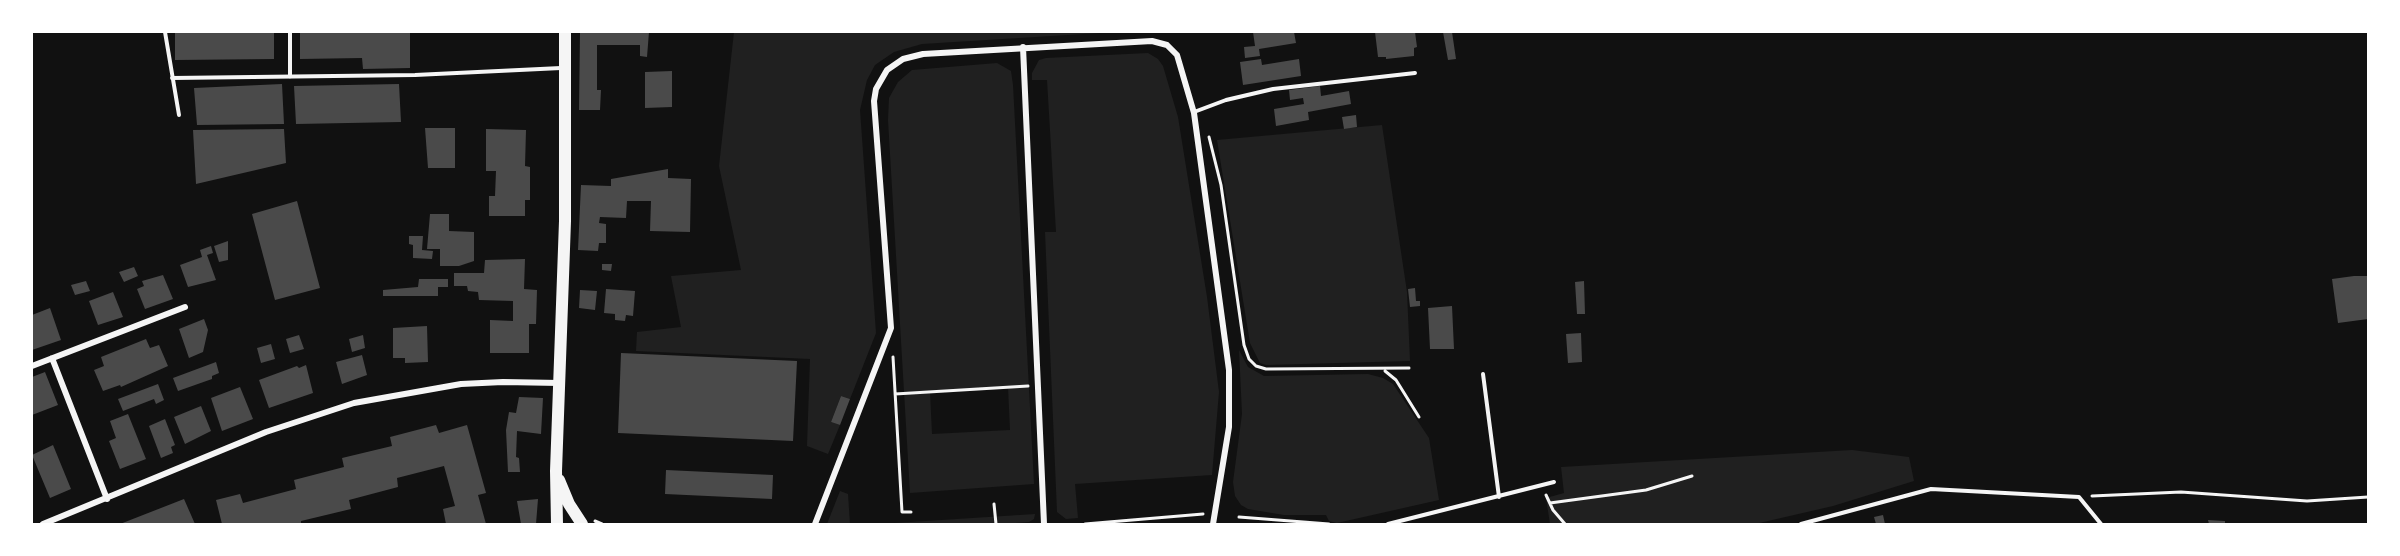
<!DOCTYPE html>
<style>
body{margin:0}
#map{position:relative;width:2400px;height:556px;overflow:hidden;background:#111;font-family:Mulish,sans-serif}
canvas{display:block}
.frame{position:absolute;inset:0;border:33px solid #fff;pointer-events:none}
</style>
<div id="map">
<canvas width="2400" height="556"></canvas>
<div class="frame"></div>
</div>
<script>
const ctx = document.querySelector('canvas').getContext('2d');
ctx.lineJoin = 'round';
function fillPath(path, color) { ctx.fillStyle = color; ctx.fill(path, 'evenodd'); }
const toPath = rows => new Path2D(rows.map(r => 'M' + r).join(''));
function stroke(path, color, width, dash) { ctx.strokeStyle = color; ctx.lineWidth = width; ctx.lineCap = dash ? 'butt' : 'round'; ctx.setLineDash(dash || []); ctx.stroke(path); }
const green = toPath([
 [734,32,1116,32,922,44,894,52,875,65,867,80,860,110,876,333,850,399,841,396,831,422,840,425,828,454,807,446,810,359,636,351,637,332,681,327,671,276,741,270,719,166],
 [1148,53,1158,59,1163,66,1178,117,1207,297,1219,392,1212,475,1075,484,1078,518,1066,519,1057,512,1045,232,1056,232,1047,80,1032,80,1032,73,1039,60,1046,58],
 [997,63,1011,71,1013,85,1034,484,910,493,888,120,889,98,898,82,912,70],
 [1008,387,1010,430,932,434,930,392],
 [1382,125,1407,292,1410,361,1266,365,1260,363,1250,343,1217,140],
 [1239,350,1248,367,1264,376,1368,374,1383,378,1393,384,1429,438,1439,500,1337,523,1329,521,1326,515,1284,515,1248,509,1241,505,1235,496,1233,482,1242,414],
 [1852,450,1909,457,1914,481,1833,506,1755,524,1550,524,1546,498,1564,493,1561,467],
 [840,491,848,494,850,524,827,524],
 [1035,514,1034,519,1029,522,1003,524,879,524]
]);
const building = toPath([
 [175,32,274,32,274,59,175,60],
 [300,32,410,32,410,68,363,69,362,58,300,59],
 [580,32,649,32,647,57,640,56,640,45,597,45,597,90,601,90,600,110,579,110],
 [1253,32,1294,32,1296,43,1259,49,1260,56,1245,58,1244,47,1255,46],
 [1375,32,1415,32,1417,47,1414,48,1414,56,1386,59,1386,57,1378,57],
 [1443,32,1452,32,1456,59,1448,60],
 [1261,59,1262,65,1299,59,1301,76,1243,85,1240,62],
 [672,71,672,107,645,108,645,72],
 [282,84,284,124,197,125,194,88],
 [399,84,401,122,296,124,294,86],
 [1320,86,1321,96,1349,91,1351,104,1308,112,1309,120,1276,126,1274,109,1304,104,1303,98,1290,100,1289,90],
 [1356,115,1357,127,1344,129,1342,117],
 [425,128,455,128,455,168,428,168],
 [284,129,286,163,196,184,193,130],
 [486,129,526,130,525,166,530,167,530,200,525,200,525,216,489,216,489,196,495,196,496,171,486,171],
 [668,169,668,178,691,179,690,232,650,231,651,201,627,201,626,218,600,217,599,223,606,224,606,243,599,243,598,251,578,250,581,185,611,186,611,179],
 [297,201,320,288,275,300,252,214],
 [430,214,449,214,449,231,474,232,474,261,459,266,440,266,440,249,427,249],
 [409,236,423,236,422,250,433,251,432,259,413,258,413,245,409,244],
 [228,241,228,260,219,262,214,246],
 [211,246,213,253,207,255,216,280,188,287,180,265,202,257,200,250],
 [525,259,524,289,537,290,536,324,529,324,529,353,490,353,490,320,513,321,513,301,479,300,478,292,468,291,467,286,454,286,454,273,484,273,485,260],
 [602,264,612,264,611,271,602,270],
 [134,267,138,276,124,282,119,272],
 [163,275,173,299,145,309,137,289,144,286,142,281],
 [2354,276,2368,276,2368,319,2338,323,2332,279],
 [419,279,448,279,448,287,438,287,438,296,383,296,383,290,418,287],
 [86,281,90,291,75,295,71,285],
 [1584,281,1585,314,1577,314,1575,282],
 [1415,288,1416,301,1420,301,1420,306,1410,307,1408,289],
 [606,289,635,291,633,316,626,315,625,321,615,320,615,314,604,313],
 [580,290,597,291,595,310,579,308],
 [113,292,123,317,98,325,89,301],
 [1452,306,1454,349,1430,349,1428,308],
 [50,308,61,340,32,350,32,315],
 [204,319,208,330,203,352,189,358,179,329],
 [427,326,428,362,405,363,405,358,393,358,393,328],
 [1581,333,1582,362,1568,363,1566,334],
 [299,335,304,349,290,353,286,339],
 [363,335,365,348,352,352,349,339],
 [146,339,150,348,159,345,168,366,121,387,120,385,103,391,94,370,104,366,101,357],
 [271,344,275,359,261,363,257,348],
 [621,353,797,361,793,441,618,433],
 [362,355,367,375,342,384,336,362],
 [216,362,219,373,212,376,212,379,178,391,173,378],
 [306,365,313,393,269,408,259,380,297,366,299,368],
 [45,372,58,405,32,415,32,377],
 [158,384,164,400,156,404,154,399,123,411,118,399],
 [240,387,253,419,222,431,211,398],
 [841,396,850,399,840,425,831,422],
 [519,397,543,398,541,434,517,431,516,457,519,458,520,472,508,472,506,430,509,412,516,413],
 [201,406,211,431,185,444,174,417],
 [128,414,146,459,120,469,109,441,116,438,110,421],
 [165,419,175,445,171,447,173,453,161,458,149,426],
 [436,425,439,433,467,425,486,493,478,495,486,524,446,524,443,509,455,506,444,466,397,478,398,487,349,500,351,509,301,521,301,524,222,524,216,500,240,494,243,503,296,489,294,480,344,467,342,458,392,446,390,437],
 [53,445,71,489,50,498,32,455],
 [666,470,773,475,772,499,665,494],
 [184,499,195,524,120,524],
 [538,499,536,524,521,524,517,501],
 [1883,515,1885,524,1876,524,1874,517],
 [2208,520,2225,521,2225,524,2209,524]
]);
const path = toPath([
 [1209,137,1221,185,1244,345,1249,359,1256,366,1266,369,1409,368],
 [893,357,902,512,911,512],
 [1385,371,1396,380,1419,417],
 [895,394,1028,386],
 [1546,495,1553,510,1565,524],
 [2092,496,2181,492,2307,501,2368,497],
 [1550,503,1646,490,1692,476],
 [994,504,996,524],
 [1239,517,1329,524],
 [595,521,602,524],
 [1085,524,1203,514]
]);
const service = toPath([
 [165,32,179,115],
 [290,32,290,77],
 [172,78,415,75,561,68],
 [1194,112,1226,100,1273,89,1415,73],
 [1483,374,1499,497],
 [1388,524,1554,482],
 [1801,524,1931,489,2079,497,2101,524]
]);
const minor = toPath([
 [1023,47,1044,524],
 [52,358,107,499],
 [32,366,185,307],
 [43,524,266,432,354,403,461,384,503,382,560,383],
 [815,524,891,328,874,101,876,89,887,70,903,59,923,54,1152,41,1167,45,1177,55,1194,113,1229,370,1229,427,1213,524]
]);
const primary = toPath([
 [559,480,569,504,582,524],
 [557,524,556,471,565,221,565,32]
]);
fillPath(green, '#202020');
fillPath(building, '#4a4a4a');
stroke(path, '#f5f5f5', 3);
stroke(service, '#f5f5f5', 4);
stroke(minor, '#f5f5f5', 6);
stroke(primary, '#f5f5f5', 12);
</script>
